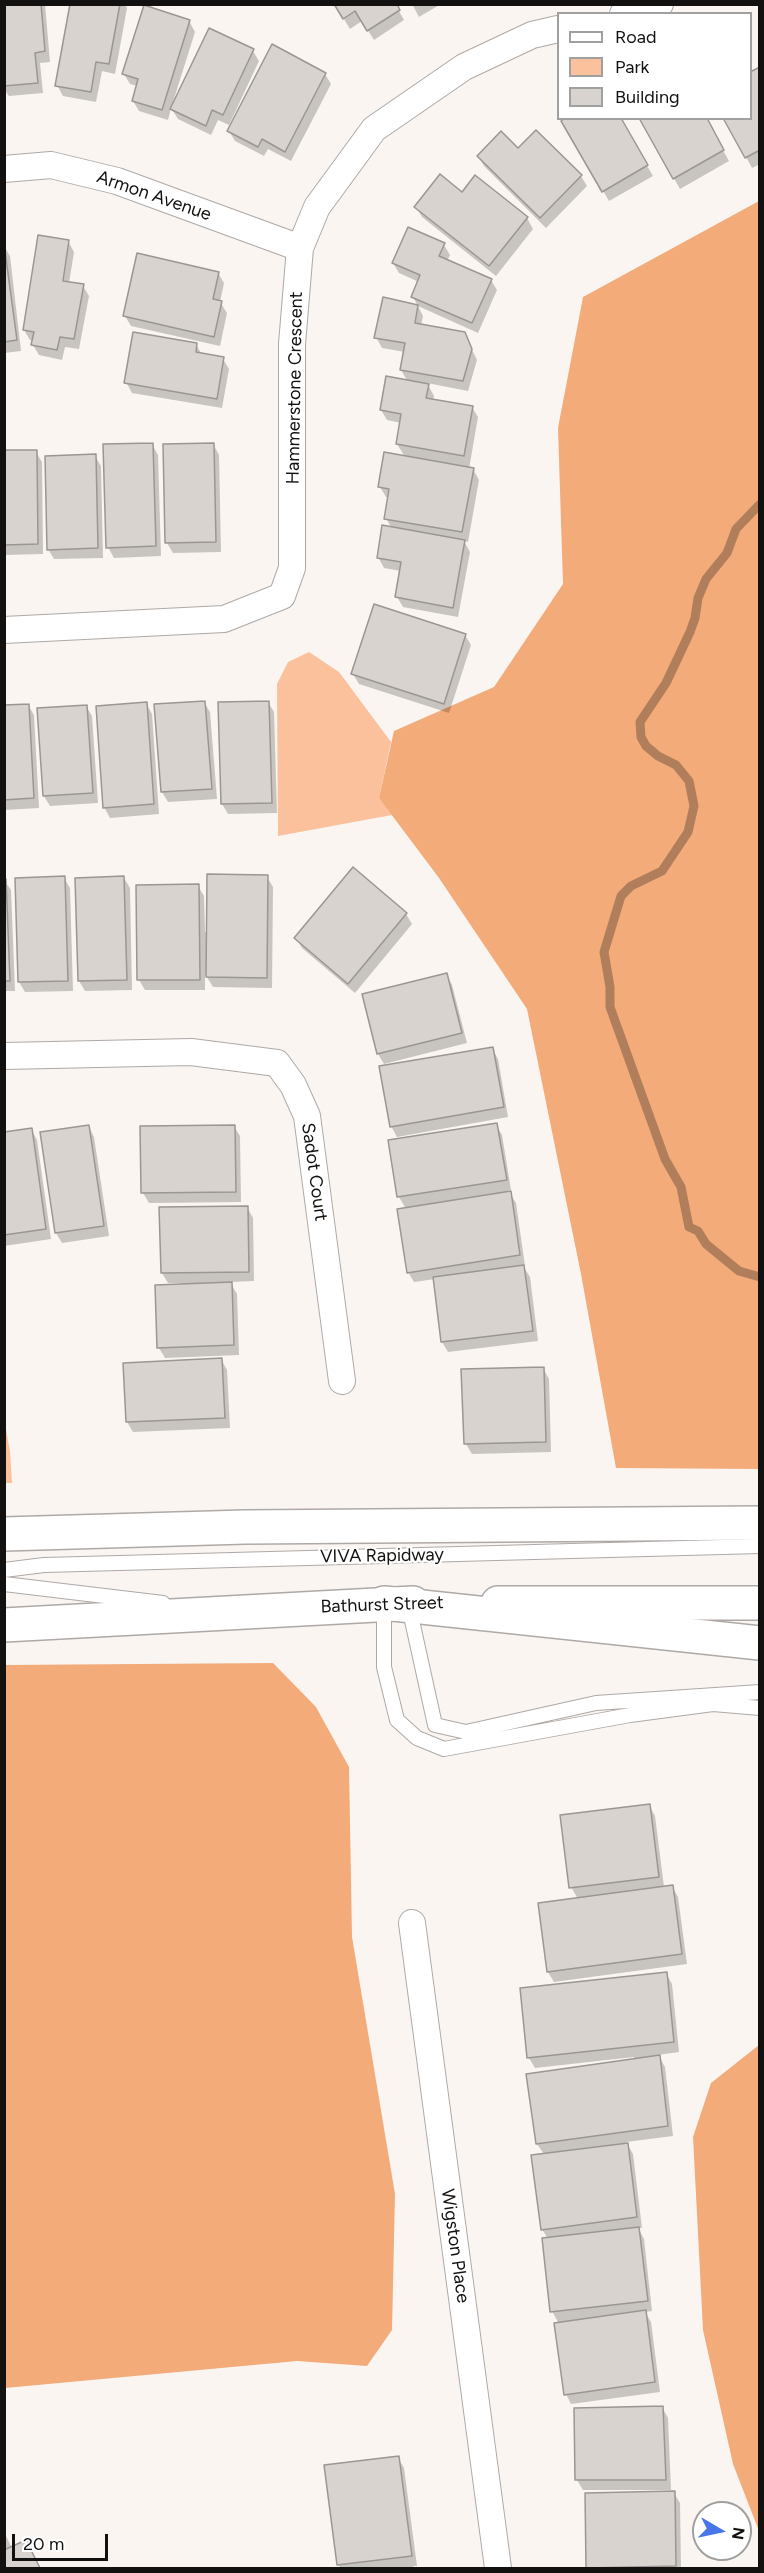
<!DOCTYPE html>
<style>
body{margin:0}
#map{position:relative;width:764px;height:2573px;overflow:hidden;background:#faf5f1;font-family:Figtree,sans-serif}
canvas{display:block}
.frame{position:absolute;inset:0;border:6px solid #12110f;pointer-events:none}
.legend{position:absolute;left:557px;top:12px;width:195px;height:108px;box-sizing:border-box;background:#fff;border:2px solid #a0a09f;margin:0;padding:8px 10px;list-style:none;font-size:18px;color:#12110f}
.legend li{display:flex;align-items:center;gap:12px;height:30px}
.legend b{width:30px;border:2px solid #a0a09f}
.north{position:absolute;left:692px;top:2501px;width:60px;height:60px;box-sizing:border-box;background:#fff;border:2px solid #a0a09f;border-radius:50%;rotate:99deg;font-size:16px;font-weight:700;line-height:24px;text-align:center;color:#12110f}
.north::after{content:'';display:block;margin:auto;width:21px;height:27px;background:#4676e7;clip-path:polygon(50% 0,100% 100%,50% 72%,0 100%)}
.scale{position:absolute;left:12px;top:2534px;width:96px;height:27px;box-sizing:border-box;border:3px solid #12110f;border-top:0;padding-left:8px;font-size:18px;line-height:21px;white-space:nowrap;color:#12110f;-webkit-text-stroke:4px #fff;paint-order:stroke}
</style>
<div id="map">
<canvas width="764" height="2573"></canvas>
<div class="frame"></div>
<ul class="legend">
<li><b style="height:8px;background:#fff"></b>Road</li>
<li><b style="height:16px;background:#fac19c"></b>Park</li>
<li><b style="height:16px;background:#d8d3cf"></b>Building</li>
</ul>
<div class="north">N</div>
<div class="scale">20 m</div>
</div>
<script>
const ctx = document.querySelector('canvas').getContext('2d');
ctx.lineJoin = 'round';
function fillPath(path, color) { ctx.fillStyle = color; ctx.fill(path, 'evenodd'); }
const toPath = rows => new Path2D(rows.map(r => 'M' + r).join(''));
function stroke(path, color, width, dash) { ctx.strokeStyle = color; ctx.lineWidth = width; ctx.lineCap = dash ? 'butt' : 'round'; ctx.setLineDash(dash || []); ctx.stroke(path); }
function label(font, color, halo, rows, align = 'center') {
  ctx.font = font + ' Figtree,sans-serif'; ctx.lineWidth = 4.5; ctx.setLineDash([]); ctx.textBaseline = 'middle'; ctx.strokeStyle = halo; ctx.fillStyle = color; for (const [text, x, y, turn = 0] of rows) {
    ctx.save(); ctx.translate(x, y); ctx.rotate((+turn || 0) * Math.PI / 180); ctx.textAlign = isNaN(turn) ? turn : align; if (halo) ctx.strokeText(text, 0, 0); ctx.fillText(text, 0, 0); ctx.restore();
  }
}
const green = toPath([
 [309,652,339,672,391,742,379,798,392,815,278,836,277,684,288,662],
 [5,1424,10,1451,12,1483,5,1483]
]);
const forest = toPath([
 [759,201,759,1469,616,1468,581,1274,527,1009,439,878,379,798,394,731,494,687,563,584,558,428,583,297],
 [273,1663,316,1707,349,1767,352,1937,395,2194,392,2330,367,2366,297,2361,5,2388,5,1665],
 [759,2045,759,2531,733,2464,703,2330,693,2137,711,2083]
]);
const shadow = toPath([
 [4,4,45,4,50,62,40,63,43,93,9,96,4,89],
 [71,4,125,4,127,8,115,74,102,71,96,102,63,96,57,85],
 [335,4,395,4,404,20,374,40,362,21,350,29],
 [412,4,441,4,419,17],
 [189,21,195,32,173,102,253,51,259,61,229,125,218,120,211,135,178,119,171,108,168,120,139,111,133,101,138,86,130,84,124,74],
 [760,69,760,164,752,168,725,118,750,118],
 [325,74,331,84,291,161,268,149,264,156,235,141,229,131],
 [619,118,653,176,609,201,563,122],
 [640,118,705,118,729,161,680,189],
 [518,150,581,176,587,186,546,228,484,166,478,156],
 [462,194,527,218,533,229,496,276,422,217,416,207],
 [68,241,74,252,69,283,83,286,89,296,79,349,65,347,62,360,39,355,33,345,34,341,30,340,24,330],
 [444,245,450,255,447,261,491,280,497,290,478,333,418,306,423,316,421,326,464,333,477,360,468,391,427,383,434,396,433,400,472,407,478,417,469,469,473,469,479,480,468,542,464,541,470,552,458,617,403,607,397,597,401,571,384,568,378,557,392,529,386,518,389,497,386,497,380,487,405,457,397,444,401,423,387,420,381,410,408,382,401,370,405,352,382,348,376,337,384,299,418,306,413,297,419,282,399,273,393,263],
 [4,246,10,256,21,351,4,353],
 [218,273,224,283,220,302,227,313,220,346,131,326,125,316],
 [196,344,202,355,223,359,229,369,222,408,132,393,126,382],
 [152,444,158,455,161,556,114,558,108,547],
 [213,444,219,455,221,552,173,553,167,543,165,446],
 [4,452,36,452,42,462,43,554,4,555],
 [95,456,101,466,103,558,54,559,48,549],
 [465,635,471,645,449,713,359,684,353,674],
 [204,702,210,712,217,799,168,802,162,792,156,706],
 [268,702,274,712,277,813,228,814,222,804],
 [146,703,152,714,159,814,110,818,104,807],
 [28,705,34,715,39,808,4,810,4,706],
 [86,706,92,716,98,803,50,806,44,796],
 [267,877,273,887,272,988,213,987,205,974,205,990,145,990,139,980,198,886,204,896,205,932,208,932],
 [64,878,70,888,73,991,25,992,19,982,17,879],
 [124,878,130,888,132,990,85,991,79,981],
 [4,880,11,890,15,991,4,991],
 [406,914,412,924,355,993,302,948,296,938],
 [446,974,452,985,467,1043,384,1064,378,1054],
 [492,1048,498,1059,508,1117,397,1137,391,1126],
 [496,1125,502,1135,511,1190,508,1190,516,1203,525,1266,523,1266,530,1277,538,1341,448,1352,442,1342,435,1279,414,1282,408,1272,406,1209,399,1197,390,1142],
 [234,1126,240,1136,241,1202,149,1203,143,1193,141,1128],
 [89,1127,94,1137,109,1236,62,1243,56,1233,42,1133],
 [31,1129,37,1140,51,1239,4,1246,4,1133],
 [247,1207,253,1218,254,1281,230,1282,237,1294,239,1355,165,1358,159,1348,181,1286,181,1283,168,1283,162,1273],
 [221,1359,227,1370,230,1428,133,1432,127,1422,125,1364],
 [543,1368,549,1379,551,1452,472,1454,466,1444],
 [649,1805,655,1816,664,1887,672,1886,678,1897,687,1964,554,1982,548,1972,578,1899,571,1887],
 [666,1973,672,1984,679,2052,658,2055,665,2067,673,2136,626,2142,633,2154,642,2228,638,2228,644,2239,652,2311,645,2312,651,2322,660,2392,571,2404,566,2394,559,2324,552,2311,548,2239,542,2229,544,2154,537,2144,634,2060,634,2057,535,2068,529,2058],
 [662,2407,668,2418,671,2490,583,2490,577,2480],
 [398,2458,404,2468,417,2566,413,2566,414,2568,341,2568,338,2565],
 [674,2493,680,2503,681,2568,588,2568],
 [4,2532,12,2548,31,2552,39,2568,4,2568]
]);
const stream = toPath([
 [760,504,736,529,727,553,706,579,698,598,695,618,690,632,666,683,640,722,641,737,646,746,658,756,676,765,689,781,694,806,688,832,662,871,631,886,621,896,604,952,610,987,610,1007,665,1159,681,1187,689,1227,698,1231,706,1244,739,1271,760,1277]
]);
const building = toPath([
 [4,4,41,4,45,51,35,53,38,83,4,86,4,4],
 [70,4,120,4,109,64,96,62,91,92,55,86,70,4],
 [334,4,397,4,400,10,367,31,355,11,343,19,334,4],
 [144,5,190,20,162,110,132,101,138,79,122,74,144,5],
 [209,28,254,49,223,115,212,110,206,126,170,109,209,28],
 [272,44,326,73,285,152,262,139,258,147,227,131,272,44],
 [760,67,760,150,745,158,723,118,750,118,750,72,760,67],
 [565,118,621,118,648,165,602,192,561,121,565,118],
 [639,118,707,118,724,150,673,179,639,118],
 [536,130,582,175,540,218,477,156,501,131,518,148,536,130],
 [440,174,462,192,475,175,528,217,489,266,414,207,440,174],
 [408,227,445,243,439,256,492,279,472,323,411,297,420,275,392,263,408,227],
 [38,235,69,240,63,281,84,284,74,339,60,337,57,350,31,345,34,332,23,330,38,235],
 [4,244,17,340,4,342,4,244],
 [137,253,219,272,213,299,222,301,214,337,123,316,137,253],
 [383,297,418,305,415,323,465,332,472,349,463,381,400,370,405,343,374,338,383,297],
 [133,332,197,343,196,352,224,357,217,399,124,383,133,332],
 [386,376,429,384,426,398,473,406,464,456,396,444,401,414,380,410,386,376],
 [153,443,156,546,106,548,103,444,153,443],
 [214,443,216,542,165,543,163,444,214,443],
 [4,450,37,450,38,544,4,545,4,450],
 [384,452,474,468,462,532,384,519,389,489,378,487,384,452],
 [96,454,98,548,47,550,45,456,96,454],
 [382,525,465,540,453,608,395,597,401,562,377,558,382,525],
 [374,604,466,634,444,704,351,674,374,604],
 [205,701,212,789,161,792,154,704,205,701],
 [269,701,272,803,221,804,218,702,269,701],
 [147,702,154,804,103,808,96,706,147,702],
 [29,704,34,798,4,800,4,705,29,704],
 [87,705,93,793,43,796,37,708,87,705],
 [353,867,407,913,348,984,294,938,353,867],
 [207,874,268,875,267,978,206,977,207,874],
 [65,876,68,981,18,982,15,878,65,876],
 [124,876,127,980,78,981,75,878,124,876],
 [4,879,6,879,10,981,4,981,4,879],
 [199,884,200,980,137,980,136,885,199,884],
 [447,973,462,1033,377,1054,362,994,447,973],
 [493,1047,504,1107,390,1127,379,1066,493,1047],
 [497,1123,507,1180,397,1197,388,1140,497,1123],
 [89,1125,104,1226,55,1233,40,1132,89,1125],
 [235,1125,236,1192,141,1193,140,1126,235,1125],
 [32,1128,46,1229,4,1235,4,1132,32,1128],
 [511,1191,520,1255,407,1273,397,1209,511,1191],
 [248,1206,249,1272,161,1273,159,1207,248,1206],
 [524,1265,533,1331,441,1342,433,1277,524,1265],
 [232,1282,234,1345,157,1348,155,1285,232,1282],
 [222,1358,225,1418,126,1422,123,1363,222,1358],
 [544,1367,546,1442,464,1444,461,1369,544,1367],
 [650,1804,659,1877,569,1888,560,1815,650,1804],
 [673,1885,682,1954,547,1972,538,1903,673,1885],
 [667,1972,674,2042,527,2058,520,1988,667,1972],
 [660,2055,668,2126,536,2144,526,2074,660,2055],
 [628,2143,637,2217,541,2230,531,2155,628,2143],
 [639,2227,648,2301,550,2312,542,2238,639,2227],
 [646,2310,655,2382,564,2395,554,2323,646,2310],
 [663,2406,666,2480,575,2480,574,2408,663,2406],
 [399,2456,412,2556,337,2565,324,2465,399,2456],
 [675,2491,676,2566,586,2568,585,2493,675,2491],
 [26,2540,40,2568,4,2568,4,2550,26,2540]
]);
const service = toPath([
 [4,1570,44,1565,760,1546],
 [4,1584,163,1603],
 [384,1603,384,1667,397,1720,417,1738,444,1749,630,1715,713,1704,760,1708],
 [409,1607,435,1725,466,1732,596,1703,760,1692]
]);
const minor = toPath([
 [623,14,660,4],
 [4,169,51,165,117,181,300,248],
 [4,630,224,619,282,596,292,568,292,344,300,248,317,207,374,129,464,67,532,35,558,29],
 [4,1056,191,1052,277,1063,293,1085,307,1116,342,1381],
 [412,1923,498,2568]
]);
const secondary = toPath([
 [4,1534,245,1527,760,1523],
 [498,1603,760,1603],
 [4,1625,413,1603]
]);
const motorway = toPath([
 [384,1603,760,1643]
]);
const streetNames = [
 ["Armon Avenue",154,196,19],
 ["Hammerstone Crescent",295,388,-89],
 ["Sadot Court",314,1172,82],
 ["VIVA Rapidway",382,1556,-1],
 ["Bathurst Street",382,1605,-2],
 ["Wigston Place",455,2246,82]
];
fillPath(green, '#fac19c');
fillPath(forest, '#f3ab7a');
fillPath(shadow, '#0003');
stroke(stream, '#b17e5b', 9);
fillPath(building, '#d8d3cf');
stroke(building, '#9b9693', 1.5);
stroke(service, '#afa9a6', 16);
stroke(minor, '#afa9a6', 28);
stroke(secondary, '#afa9a6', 36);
stroke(motorway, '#afa9a6', 36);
stroke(service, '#fff', 14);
stroke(minor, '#fff', 26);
stroke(secondary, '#fff', 33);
stroke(motorway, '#fff', 33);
label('18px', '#12110f', '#fff', streetNames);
</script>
